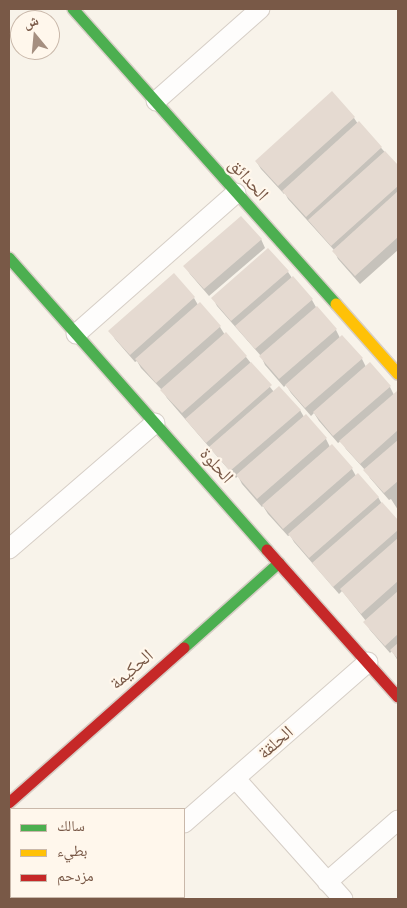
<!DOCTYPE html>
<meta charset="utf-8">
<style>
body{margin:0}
#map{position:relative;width:407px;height:908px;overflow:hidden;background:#f8f3ea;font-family:"Space Grotesk","Noto Naskh Arabic",sans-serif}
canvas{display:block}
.frame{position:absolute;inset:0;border:10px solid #795947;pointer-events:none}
.legend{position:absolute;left:10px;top:808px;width:175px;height:90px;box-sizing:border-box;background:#fff7ec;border:1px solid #c9b8aa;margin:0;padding:6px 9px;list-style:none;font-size:15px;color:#795947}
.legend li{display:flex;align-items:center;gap:10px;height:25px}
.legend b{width:25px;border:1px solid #c9b8aa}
.north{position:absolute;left:10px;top:10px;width:50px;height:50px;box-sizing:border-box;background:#fff7ec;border:1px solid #c9b8aa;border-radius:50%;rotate:343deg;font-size:14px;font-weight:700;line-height:20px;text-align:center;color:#795947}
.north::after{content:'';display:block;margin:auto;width:18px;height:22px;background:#a58f80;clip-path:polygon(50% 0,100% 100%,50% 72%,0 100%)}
</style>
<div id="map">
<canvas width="407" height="908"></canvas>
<div class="frame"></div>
<ul class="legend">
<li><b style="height:6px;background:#4caf50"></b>سالك</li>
<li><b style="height:6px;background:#ffc107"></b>بطيء</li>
<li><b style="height:6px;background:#c62828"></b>مزدحم</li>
</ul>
<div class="north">ش</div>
</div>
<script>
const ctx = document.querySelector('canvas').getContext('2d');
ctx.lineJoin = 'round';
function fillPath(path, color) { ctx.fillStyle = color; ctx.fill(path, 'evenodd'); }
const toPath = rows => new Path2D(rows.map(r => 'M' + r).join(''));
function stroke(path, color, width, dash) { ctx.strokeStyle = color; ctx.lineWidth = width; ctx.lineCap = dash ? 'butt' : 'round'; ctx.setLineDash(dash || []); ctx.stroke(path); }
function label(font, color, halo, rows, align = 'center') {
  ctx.font = font + ' "Space Grotesk","Noto Naskh Arabic",sans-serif'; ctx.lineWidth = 4.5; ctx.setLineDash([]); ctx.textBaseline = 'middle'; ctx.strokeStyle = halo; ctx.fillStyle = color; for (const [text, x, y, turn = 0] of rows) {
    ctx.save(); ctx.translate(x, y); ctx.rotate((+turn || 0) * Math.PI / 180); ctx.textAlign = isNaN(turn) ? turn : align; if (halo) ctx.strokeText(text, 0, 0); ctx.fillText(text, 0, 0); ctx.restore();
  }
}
const shadow = toPath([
 [332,93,354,118,358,124,359,123,398,167,398,250,360,284,338,259,334,250,288,199,285,193,284,194,261,169,256,161],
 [261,239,265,248,209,296,190,274,185,266],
 [288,272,292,278,312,300,317,309,336,330,340,338,362,359,366,367,390,387,394,395,397,392,398,394,398,510,391,499,389,500,370,478,366,471,346,449,341,441,338,443,319,421,314,413,311,416,291,393,286,385,284,387,265,365,261,356,217,306,213,298],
 [194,298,198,305,220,327,225,335,246,357,274,392,300,410,304,417,326,439,330,447,352,469,356,476,378,497,382,504,398,522,398,661,392,651,390,653,370,630,365,622,366,621,342,591,339,594,294,542,290,535,288,536,268,514,263,506,262,507,242,484,238,476,236,478,216,455,167,398,162,390,141,368,137,361,135,362,115,339,110,331]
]);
const building = toPath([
 [332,91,355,117,278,186,255,161],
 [359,121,382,147,306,217,282,191],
 [385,151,398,165,398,186,331,246,308,220],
 [398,191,398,237,355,276,332,251],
 [241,216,262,239,204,289,183,266],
 [268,248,289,271,231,321,211,298],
 [174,273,195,297,130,355,108,331],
 [293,276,313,299,255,349,235,326],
 [200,302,221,326,156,383,135,359],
 [317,306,337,329,279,379,259,356],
 [226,332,247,356,182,413,160,390],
 [342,335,363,358,305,408,285,385],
 [251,362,272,385,206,443,185,419],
 [370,362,391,386,333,436,313,412],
 [279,386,301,410,230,471,209,447],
 [397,391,398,392,398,430,360,464,339,441],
 [306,414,327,438,257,499,236,475],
 [398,440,398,481,384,493,363,470],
 [332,444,353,468,283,529,262,505],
 [358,473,379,497,309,558,288,534],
 [382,502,398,520,398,530,333,587,312,563],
 [398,538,398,581,361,614,340,589],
 [398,591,398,634,385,646,363,622],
 [398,643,398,659,390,650]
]);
const street = toPath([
 [156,101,260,9],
 [76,334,236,193],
 [9,549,155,423],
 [235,778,343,899],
 [184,823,368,662],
 [327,882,398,820],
 [97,899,100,897]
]);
const fast = toPath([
 [73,9,336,304],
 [9,258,267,550],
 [184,648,279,563]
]);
const slow = toPath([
 [336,304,398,374]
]);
const jam = toPath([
 [267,550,398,697],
 [9,803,184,648]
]);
const streetNames = [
 ["الحدائق",248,180,48],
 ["الحلوة",216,466,48],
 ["الحكيمة",132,670,-41],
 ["الحلقة",276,743,-41]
];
fillPath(shadow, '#0003');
fillPath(building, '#e5dad1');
stroke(street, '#d6cec6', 21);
stroke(fast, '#d7cec6', 14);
stroke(slow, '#d7cec6', 14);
stroke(jam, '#d7cec6', 14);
stroke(street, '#fefdfc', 19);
stroke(fast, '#4caf50', 11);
stroke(slow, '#ffc107', 11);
stroke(jam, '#c62828', 11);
label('18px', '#795947', '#fff7ec', streetNames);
</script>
